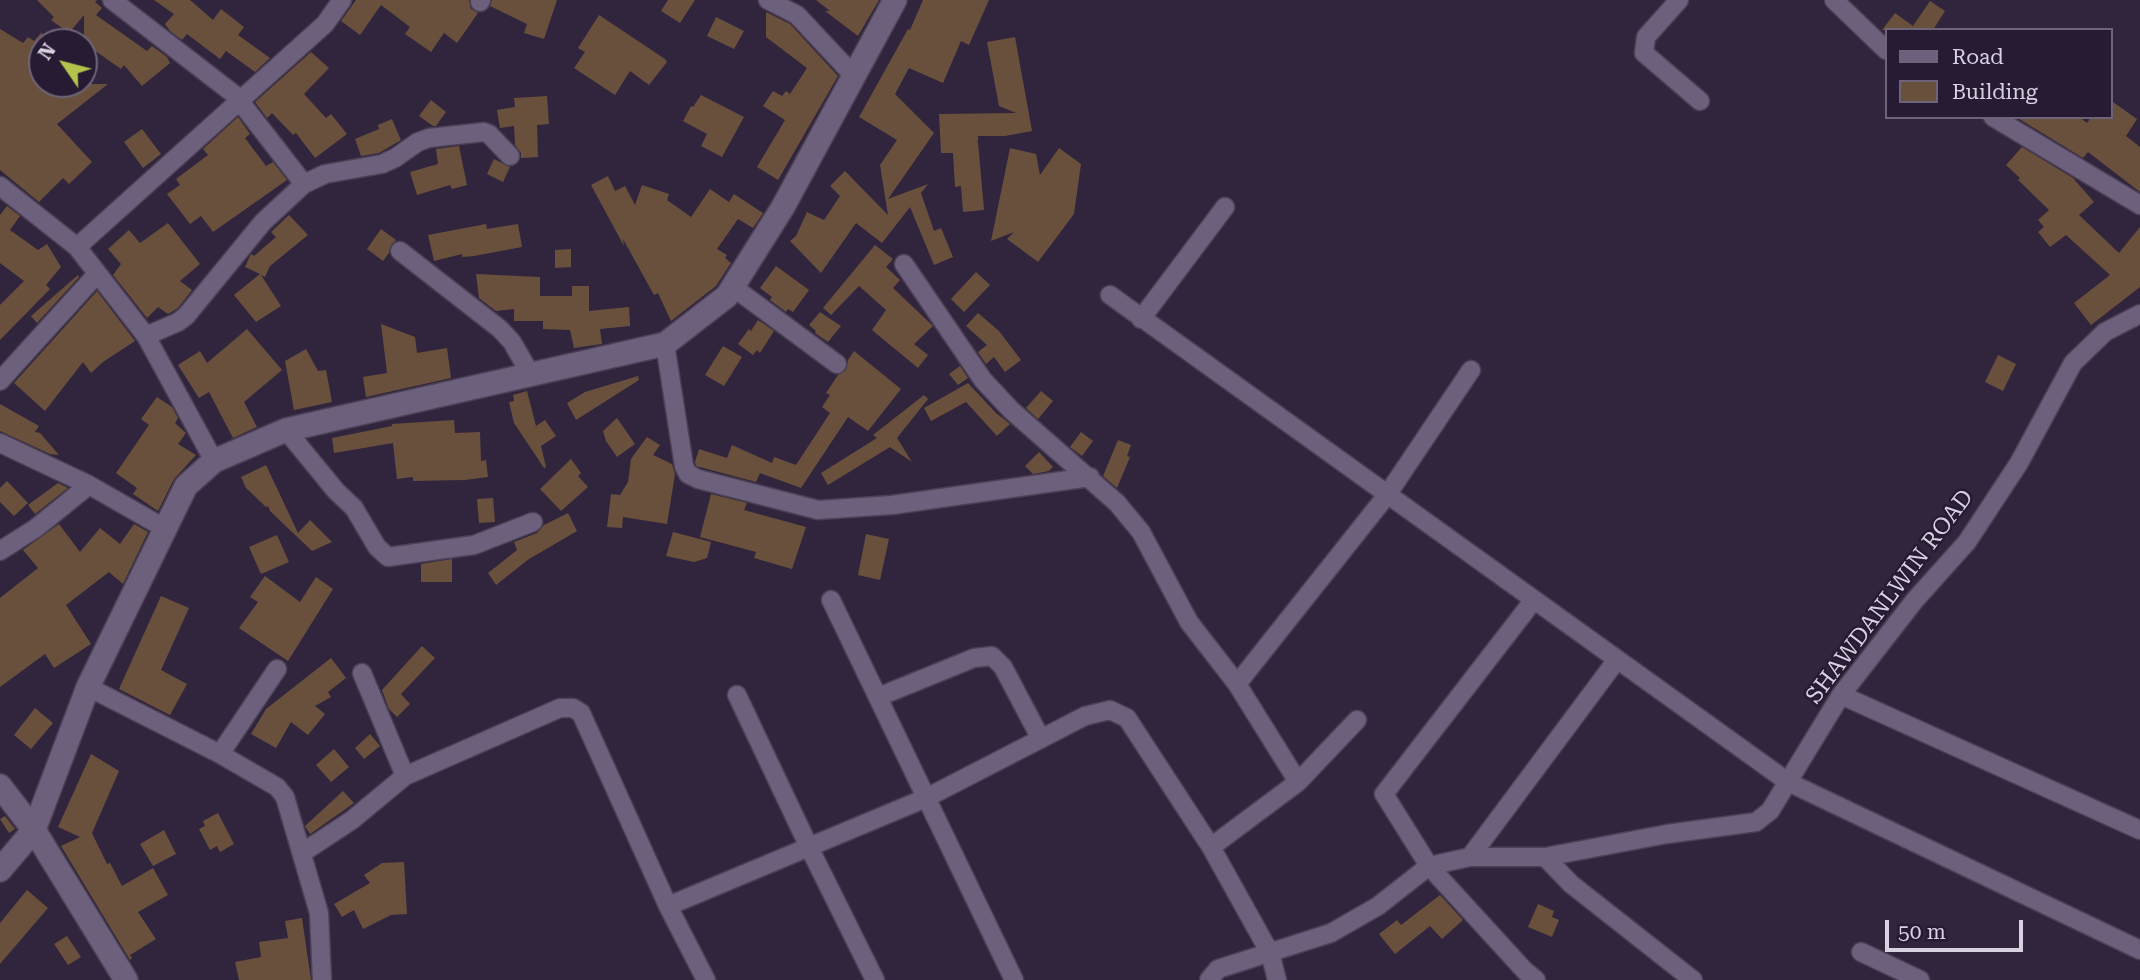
<!DOCTYPE html>
<style>
body{margin:0}
#map{position:relative;width:2140px;height:980px;overflow:hidden;background:#31253d;font-family:"Roboto Serif",serif}
canvas{display:block}
.legend{position:absolute;left:1885px;top:28px;width:228px;height:91px;box-sizing:border-box;background:#271b33;border:2px solid #6e6479;margin:0;padding:9px 12px;list-style:none;font-size:21px;color:#d8d1e1}
.legend li{display:flex;align-items:center;gap:14px;height:35px}
.legend b{width:35px;border:2px solid #6e6479}
.north{position:absolute;left:28px;top:28px;width:70px;height:70px;box-sizing:border-box;background:#271b33;border:2px solid #6e6479;border-radius:50%;rotate:305deg;font-size:19px;font-weight:700;line-height:28px;text-align:center;color:#d8d1e1}
.north::after{content:'';display:block;margin:auto;width:24px;height:32px;background:#b3c24b;clip-path:polygon(50% 0,100% 100%,50% 72%,0 100%)}
.scale{position:absolute;left:1885px;top:920px;width:138px;height:32px;box-sizing:border-box;border:4px solid #d8d1e1;border-top:0;padding-left:9px;font-size:21px;line-height:24px;white-space:nowrap;color:#d8d1e1;-webkit-text-stroke:5px #271b33;paint-order:stroke}
</style>
<div id="map">
<canvas width="2140" height="980"></canvas>
<ul class="legend">
<li><b style="height:9px;background:#6d607c"></b>Road</li>
<li><b style="height:19px;background:#69503c"></b>Building</li>
</ul>
<div class="north">N</div>
<div class="scale">50 m</div>
</div>
<script>
const ctx = document.querySelector('canvas').getContext('2d');
ctx.lineJoin = 'round';
function fillPath(path, color) { ctx.fillStyle = color; ctx.fill(path, 'evenodd'); }
const toPath = rows => new Path2D(rows.map(r => 'M' + r).join(''));
function stroke(path, color, width, dash) { ctx.strokeStyle = color; ctx.lineWidth = width; ctx.lineCap = dash ? 'butt' : 'round'; ctx.setLineDash(dash || []); ctx.stroke(path); }
function label(font, color, halo, rows, align = 'center') {
  ctx.font = font + ' "Roboto Serif",serif'; ctx.lineWidth = 5; ctx.setLineDash([]); ctx.textBaseline = 'middle'; ctx.strokeStyle = halo; ctx.fillStyle = color; for (const [text, x, y, turn = 0] of rows) {
    ctx.save(); ctx.translate(x, y); ctx.rotate((+turn || 0) * Math.PI / 180); ctx.textAlign = isNaN(turn) ? turn : align; if (halo) ctx.strokeText(text, 0, 0); ctx.fillText(text, 0, 0); ctx.restore();
  }
}
const building = toPath([
 [37,0,97,0,95,2,102,8,96,15,147,51,152,46,167,57,170,63,142,86,124,65,121,69,84,43,84,15,69,33,51,20,54,17],
 [154,0,190,0,213,20,221,9,244,27,238,35,270,58,255,72,226,51,220,59,187,34,182,40,170,31,165,24,174,14],
 [356,0,469,0,471,9,478,13,457,43,444,33,431,52,405,34,410,27,381,5,360,35,341,21],
 [492,0,557,0,544,39,524,33,527,24,490,6],
 [668,0,695,0,680,23,661,11],
 [816,0,879,0,858,36,825,11,830,11],
 [923,0,989,0,969,45,961,41,943,83,909,68,895,94,934,133,888,199,928,184,921,193,934,231,941,228,953,257,934,265,910,207,882,243,856,223,821,273,790,241,796,236,807,212,824,220,840,196,830,186,845,171,888,215,880,165,897,140,859,117,908,29,910,30],
 [1930,1,1945,11,1933,30,1882,30,1895,13,1913,26],
 [766,12,790,24,838,76,778,180,757,167,785,120,763,106,773,91,782,96,786,91,790,94,807,68,766,37],
 [599,15,665,59,667,62,649,85,630,71,615,95,574,68,585,52,578,48],
 [716,17,744,31,734,49,707,36],
 [0,29,23,43,28,37,34,41,42,32,42,84,108,84,57,124,92,162,69,184,63,178,39,202,0,170],
 [1015,37,1032,131,1005,136,978,136,978,141,976,141,978,142,984,210,963,212,961,186,955,187,953,153,941,153,939,114,1016,113,999,106,987,42],
 [311,52,329,68,304,94,326,118,331,114,347,134,315,158,296,133,293,135,272,113,267,118,255,102],
 [701,95,744,117,722,157,701,146,707,134,683,121,691,106,693,107],
 [547,96,549,124,537,125,538,157,521,158,521,153,515,145,514,126,500,128,497,110,515,107,514,98],
 [431,100,446,112,436,126,433,126,419,116],
 [2110,100,2137,119,2126,136,2140,147,2140,192,2088,152,2083,158,2016,117,2079,117,2087,123,2091,117,2110,117],
 [238,117,250,134,245,138,266,166,273,162,287,180,213,232,201,216,190,224,167,194,180,185,176,179,208,155,203,149],
 [392,119,401,140,379,153,361,156,355,139,379,129,378,125],
 [142,129,161,154,143,168,124,142],
 [459,146,467,185,452,189,450,185,417,195,410,172,438,164,436,149],
 [2022,147,2073,178,2094,202,2079,215,2119,253,2140,227,2140,287,2091,325,2074,303,2110,275,2066,235,2050,247,2038,232,2044,227,2038,220,2049,210,2018,180,2020,178,2006,165],
 [1010,148,1036,154,1040,175,1059,148,1081,164,1074,214,1038,262,1007,239,1014,232,991,241],
 [494,159,510,167,503,182,487,174],
 [608,176,615,191,625,186,635,205,642,185,669,194,667,200,691,217,710,189,729,202,734,194,763,213,753,228,738,219,717,249,727,255,725,258,731,263,716,286,671,321,658,293,654,295,623,239,624,246,591,185],
 [7,206,20,216,10,230,38,250,47,244,61,267,46,285,50,289,0,340,0,305,24,281,0,263,0,215],
 [289,215,308,235,270,266,265,277,261,275,281,306,256,322,234,295,260,274,245,267,250,256,251,254,254,256,276,237,271,232],
 [168,223,200,264,180,281,192,290,178,308,168,314,158,307,147,318,113,275,121,264,108,249,129,230,140,243],
 [486,224,487,229,518,224,522,247,474,256,462,257,462,254,434,261,428,235],
 [381,229,396,240,391,245,389,253,383,261,367,249],
 [875,245,893,259,886,267,900,280,893,288,933,326,914,344,928,355,918,368,872,330,886,310,859,286,831,315,823,308],
 [571,249,571,267,555,268,555,250],
 [776,266,809,290,793,312,788,309,786,312,770,300,772,297,760,288],
 [976,272,990,285,964,312,951,299],
 [476,274,540,277,540,296,572,296,572,286,589,286,589,311,629,307,630,326,600,329,602,344,574,348,570,330,543,329,543,321,514,321,514,309,496,311,479,298],
 [78,275,79,277,37,323,31,316],
 [97,291,135,341,103,362,91,373,83,362,45,411,14,383],
 [820,312,841,326,828,342,815,333,816,331,809,325],
 [978,313,999,331,1021,360,1005,372,994,357,986,364,978,352,987,345,966,326],
 [758,320,774,331,760,353,757,350,753,355,738,344,749,329,751,331],
 [381,324,415,337,417,353,447,348,451,378,366,397,363,377,387,373],
 [247,329,282,370,244,402,257,427,233,438,209,392,199,398,178,365,200,351,207,363],
 [723,346,742,357,724,386,705,375],
 [306,349,318,371,326,370,332,402,294,410,285,361],
 [854,351,901,389,868,431,848,417,801,488,760,473,756,482,696,466,695,462,699,449,727,458,732,445,772,463,774,457,796,465,830,413,822,407,830,395,826,393,838,375,846,370,848,360],
 [1998,355,2016,364,2003,391,1985,382],
 [960,366,968,378,958,385,949,374],
 [638,376,639,380,576,420,567,403,585,392],
 [968,383,996,413,1010,424,997,436,966,402,931,421,924,408],
 [527,391,536,426,545,420,556,436,541,446,546,467,544,468,514,423,509,402,514,401,513,395],
 [1041,391,1053,401,1038,419,1026,408],
 [924,395,928,399,897,438,912,462,890,447,828,485,821,473,877,438,873,435],
 [157,397,172,407,178,418,175,423,186,433,178,444,196,455,174,479,158,511,133,494,137,488,116,473,149,425,141,419],
 [0,404,39,426,35,432,40,433,59,455,50,454,0,431],
 [617,418,635,444,617,457,606,441,603,431],
 [454,420,455,433,480,432,481,461,486,460,488,477,465,480,413,481,413,477,397,479,393,443,334,453,332,438,392,426,392,424],
 [1081,432,1093,441,1082,456,1070,447],
 [647,437,660,445,653,455,672,464,675,474,667,524,623,517,622,528,607,527,611,494,620,495,628,482,631,459],
 [1118,440,1131,445,1127,456,1130,457,1117,488,1103,476],
 [1039,452,1053,467,1049,471,1033,474,1025,466],
 [571,459,581,473,578,476,588,487,561,511,540,489],
 [266,465,298,533,310,520,332,542,312,551,270,511,268,506,266,507,246,488,241,477],
 [7,481,28,503,14,516,0,502,0,488],
 [58,483,68,488,35,514,28,505],
 [711,494,747,503,744,510,806,527,792,569,754,558,756,552,700,537],
 [493,498,495,522,479,523,477,499],
 [568,513,577,531,529,559,496,585,488,573,517,550,514,542,537,533,544,525],
 [59,524,80,552,100,528,120,544,134,524,148,532,123,584,109,572,66,605,91,644,54,668,45,654,0,687,0,598,38,568,23,550],
 [673,532,711,542,707,558,694,562,666,556],
 [866,534,889,539,880,580,858,575],
 [277,535,289,562,261,574,249,547],
 [452,559,452,582,421,582,421,564],
 [265,576,300,602,316,577,333,589,288,661,239,628,258,602,250,597],
 [161,596,189,608,161,670,187,684,170,715,119,689],
 [422,646,435,658,401,694,410,704,397,717,389,709,382,690],
 [331,658,346,678,328,692,331,697,315,706,325,714,308,735,291,722,276,748,251,734,266,709],
 [35,708,53,723,31,749,14,735],
 [370,734,380,746,364,759,355,748],
 [334,749,349,767,331,782,316,765],
 [91,754,119,771,92,833,107,864,110,863,122,886,153,868,168,895,138,912,156,939,130,955,132,958,130,960,61,846,80,837,58,827],
 [343,791,354,803,310,834,305,826],
 [218,813,234,844,220,852,217,846,210,850,199,829,205,826,203,821],
 [5,816,15,829,9,833,0,819],
 [164,830,176,854,153,866,140,844],
 [404,862,407,914,391,915,363,929,354,910,342,917,334,904,370,883,364,875,382,863],
 [27,890,48,908,0,964,0,923],
 [1440,895,1463,920,1442,939,1430,926,1395,954,1379,934,1397,920,1401,925],
 [1538,904,1554,911,1552,917,1559,920,1552,937,1528,927],
 [302,918,311,980,239,980,235,962,261,957,259,942,288,938,285,921],
 [67,936,81,957,68,965,54,944]
]);
const minor = toPath([
 [112,0,235,95,304,184],
 [768,0,797,15,855,77],
 [1679,0,1646,37,1644,53,1700,101],
 [1834,0,1886,50],
 [480,2,481,0],
 [1993,117,2140,205],
 [0,186,77,247,146,336,214,461],
 [77,247,325,24,342,0],
 [400,251,500,329,512,342,531,375],
 [904,264,983,380,1011,410,1117,503,1141,532,1189,622,1237,684,1298,782],
 [733,287,837,364],
 [1110,295,1788,782,2140,950],
 [1141,319,1225,207],
 [146,336,178,322,186,316,263,222,304,184,325,174,382,164,395,158,418,142,429,138,484,132,489,134,510,156],
 [665,344,684,466,688,474,698,479,818,510,892,505,1090,477],
 [0,381,97,274],
 [286,430,336,491,354,508,377,547,388,557,474,545,533,522],
 [0,443,89,485,166,529],
 [0,551,36,528,89,485],
 [831,600,1014,980],
 [1533,601,1384,794,1429,866,1525,971,1536,980],
 [362,673,405,776],
 [1237,684,1387,495,1471,370],
 [88,687,220,754,277,787,285,797,319,913,322,980],
 [737,695,809,847,875,980],
 [1841,695,2140,830],
 [878,697,974,658,992,656,1003,667,1041,739],
 [220,754,277,669],
 [302,853,352,820,405,776,560,708,573,708,581,713,668,906,706,980],
 [1470,857,1616,661],
 [1545,857,1571,884,1693,980],
 [668,906,926,798,1085,716,1110,710,1127,718,1211,847],
 [1861,952,1920,980],
 [1209,980,1218,969,1331,933,1378,906,1429,866,1470,857,1545,857,1667,834,1756,822,1770,811,1841,695,1915,600,1967,542,2019,463,2073,363,2105,332,2140,314],
 [1277,980,1270,953,1211,847,1298,782,1357,720]
]);
const tertiary = toPath([
 [0,786,34,830,126,980],
 [0,870,34,830,88,687,186,486,214,461,286,430,665,344,727,296,783,207,895,0]
]);
const streetNames = [
 ["SHAWDANLWIN ROAD",1890,597,-53]
];
fillPath(building, '#69503c');
stroke(minor, '#4b4055', 21);
stroke(tertiary, '#4b4055', 26);
stroke(minor, '#6d607c', 18);
stroke(tertiary, '#6d607c', 23);
label('23px', '#d8d1e1', '#271b33', streetNames);
</script>
